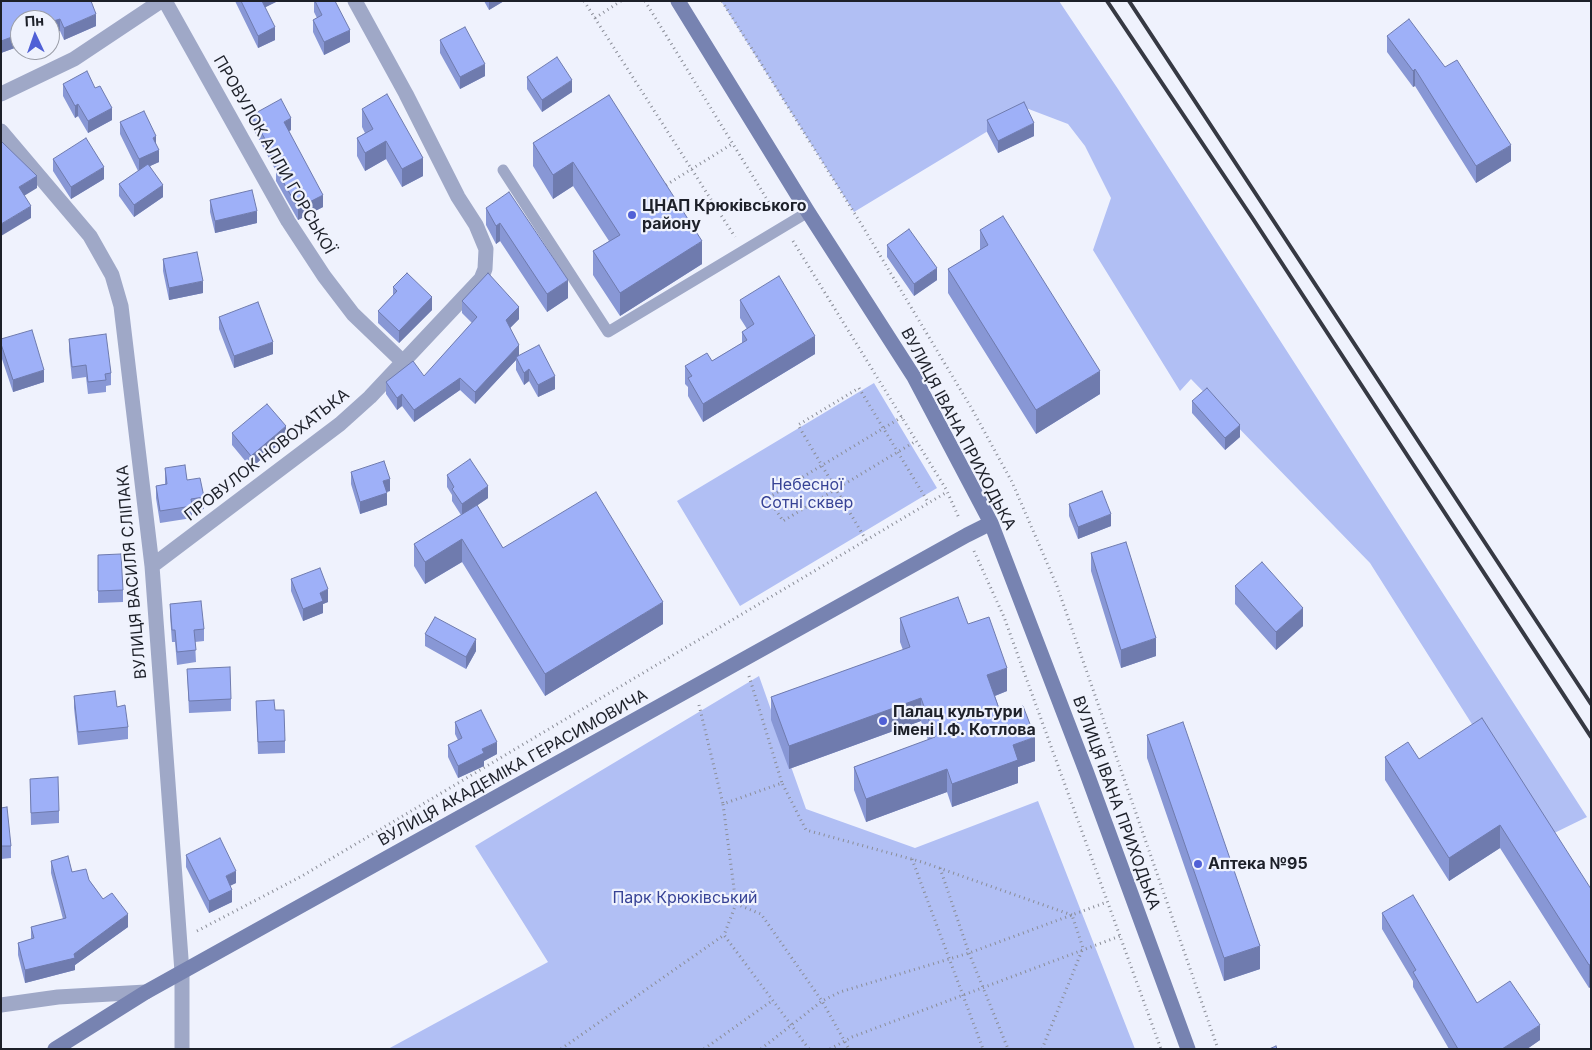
<!DOCTYPE html>
<meta charset="utf-8">
<style>
body{margin:0}
#map{position:relative;width:1592px;height:1050px;overflow:hidden;background:#eff2fd;font-family:Inter,sans-serif}
canvas{display:block}
.frame{position:absolute;inset:0;border:2px solid #1d2029;pointer-events:none}
.north{position:absolute;left:10px;top:10px;width:50px;height:50px;box-sizing:border-box;background:#eff2fd;border:1px solid #9b9ea8;border-radius:50%;rotate:357deg;font-size:14px;font-weight:700;line-height:20px;text-align:center;color:#1d2029}
.north::after{content:'';display:block;margin:auto;width:18px;height:22px;background:#5060d6;clip-path:polygon(50% 0,100% 100%,50% 72%,0 100%)}
</style>
<div id="map">
<canvas width="1592" height="1050"></canvas>
<div class="frame"></div>
<div class="north">Пн</div>
</div>
<script>
const ctx = document.querySelector('canvas').getContext('2d');
ctx.lineJoin = 'round';
function fillPath(path, color) { ctx.fillStyle = color; ctx.fill(path, 'evenodd'); }
const toPath = rows => new Path2D(rows.map(r => 'M' + r).join(''));
function stroke(path, color, width, dash) { ctx.strokeStyle = color; ctx.lineWidth = width; ctx.lineCap = dash ? 'butt' : 'round'; ctx.setLineDash(dash || []); ctx.stroke(path); }
function label(font, color, halo, rows, align = 'center') {
  ctx.font = font + ' Inter,sans-serif'; ctx.lineWidth = 4.5; ctx.setLineDash([]); ctx.textBaseline = 'middle'; ctx.strokeStyle = halo; ctx.fillStyle = color; for (const [text, x, y, turn = 0] of rows) {
    ctx.save(); ctx.translate(x, y); ctx.rotate((+turn || 0) * Math.PI / 180); ctx.textAlign = isNaN(turn) ? turn : align; if (halo) ctx.strokeText(text, 0, 0); ctx.fillText(text, 0, 0); ctx.restore();
  }
}
const green = toPath([
 [721,1,1059,1,1118,89,1587,817,1544,838,1370,563,1191,379,1180,391,1093,250,1111,198,1085,146,1068,124,1026,108,854,212],
 [874,383,937,488,740,606,677,501],
 [759,676,806,809,915,848,1038,801,1135,1049,388,1049,548,962,475,846]
]);
const path = toPath([
 [584,1,735,237],
 [645,1,776,214],
 [722,1,863,227,972,409,1012,482,1057,586,1218,1049],
 [595,18,621,1],
 [666,185,732,144],
 [793,241,946,489,959,518],
 [902,417,768,498,783,521,916,441],
 [866,540,798,425,859,388,928,502],
 [974,551,1004,617,1161,1049],
 [749,676,782,783],
 [699,705,723,804],
 [912,859,983,1049],
 [940,868,969,953,1008,1049],
 [736,904,761,914,822,1001,849,1049],
 [197,931,302,876,947,492],
 [561,1049,724,935],
 [704,1049,773,1000],
 [761,1049,822,1001,840,992,969,953,1107,902],
 [809,1049,724,935,736,904,723,804,782,783,806,830,922,862,1072,915],
 [830,1049,852,1037,1120,936],
 [1042,1049,1083,948,1072,915]
]);
const lane = toPath([
 [503,170,608,332,808,212]
]);
const street = toPath([
 [165,1,288,221,324,276,353,314,403,362],
 [1,94,74,59,161,1],
 [1,131,90,236,112,275,121,306,152,566,182,972,182,1049],
 [152,566,340,424,370,397,481,279,485,269,486,249,476,225,458,197,406,94,355,1],
 [1,1005,58,997,146,992]
]);
const secondary = toPath([
 [678,1,808,212,914,377,991,523,1086,771,1188,1049],
 [55,1049,146,992,967,535,991,523]
]);
const rail = toPath([
 [1107,1,1253,219,1591,737],
 [1129,1,1591,704]
]);
const wall = toPath([
 [1,1,96,26,64,40,60,31,50,34,50,20,20,46,1,53],
 [235,1,278,1,265,7,275,40,258,48],
 [314,1,335,1,350,42,324,55,313,32,313,20,317,18,314,12],
 [484,1,504,1,489,10],
 [1387,36,1511,161,1476,183,1415,86,1413,87,1387,52],
 [440,40,485,76,460,89,440,53],
 [527,77,572,92,542,112,527,89],
 [63,84,112,120,88,133,78,116,75,118,63,96],
 [609,95,702,264,620,316,593,275,593,251,609,241,573,186,553,199,533,166,533,143],
 [362,109,423,176,402,187,386,159,365,171,357,156,357,138,365,133,362,127],
 [252,115,291,130,289,131,323,207,298,220,276,181,276,171,252,127],
 [987,120,1034,136,998,153,987,132],
 [120,122,156,145,159,162,150,166,163,197,134,217,119,196,119,184,138,171,120,134],
 [53,159,104,179,71,199,53,171],
 [210,200,257,223,215,233,210,212],
 [486,208,568,298,547,312,500,241,496,244,486,225],
 [980,230,1100,394,1036,434,948,293,948,269,980,250],
 [887,245,937,280,914,296,887,257],
 [163,259,203,293,169,300,163,271],
 [393,287,432,310,399,343,378,323,378,311,393,295],
 [740,300,815,354,703,422,688,396,688,387,685,384,685,366,712,361,742,343,742,332,747,329,740,318],
 [462,301,519,319,510,328,519,356,555,389,538,397,529,381,524,385,516,370,516,360,475,404,460,390,414,422,402,406,397,410,386,394,386,382,424,376,472,323,462,313],
 [219,317,273,354,234,368,219,329],
 [1,339,44,382,13,392,1,356],
 [69,339,111,373,111,385,106,386,106,392,88,394,86,377,72,379,69,351],
 [1192,401,1240,437,1225,450,1192,413],
 [232,433,286,438,251,468,232,445],
 [165,468,187,480,204,497,204,509,192,511,192,518,160,523,156,498,156,486,165,484],
 [351,472,390,491,386,492,387,505,360,514,351,484],
 [447,475,488,498,476,506,503,548,663,624,545,696,462,562,425,584,414,566,414,544,461,515,452,501,452,495,447,487],
 [1069,504,1111,526,1078,539,1069,516],
 [1091,553,1156,656,1121,668,1091,571],
 [98,555,123,590,123,602,98,603],
 [291,579,328,602,323,604,323,613,303,621,291,591],
 [1235,586,1303,626,1276,650,1235,604],
 [170,604,204,629,204,641,195,642,196,662,177,665,175,642,172,642,170,616],
 [900,618,968,624,1007,691,995,696,1001,714,1035,761,1018,767,1018,783,952,807,947,792,866,822,854,790,854,767,928,740,921,721,789,769,771,720,771,697,903,650,900,642],
 [425,634,476,651,466,669,425,646],
 [187,669,231,699,231,711,189,713],
 [74,696,117,707,128,727,128,739,78,745,74,708],
 [256,701,275,710,285,741,285,753,258,754],
 [455,722,497,754,484,761,484,766,458,778,448,757,448,745,458,740,455,734],
 [1147,735,1260,969,1224,981,1147,758],
 [1385,757,1419,759,1591,889,1589,988,1500,848,1449,881,1385,780],
 [30,779,59,811,59,823,31,825],
 [1,808,11,846,11,858,1,859],
 [186,855,236,883,230,885,232,902,209,913,186,867],
 [51,861,89,880,103,899,128,927,75,965,75,970,25,983,18,955,18,943,31,939,31,927,63,919,51,873],
 [1382,913,1477,1003,1540,1040,1527,1049,1449,1049,1413,987,1413,981,1382,929]
]);
const shadedWall = toPath([
 [260,1,278,1,260,10],
 [489,1,504,1,489,10],
 [96,14,96,26,64,40,64,28],
 [60,19,60,31,50,34,50,22],
 [275,27,275,40,258,48,258,36],
 [350,30,350,42,324,55,324,42],
 [20,34,20,46,1,53,1,41],
 [485,64,485,76,460,89,460,77],
 [1415,69,1415,86,1413,87,1413,71],
 [572,80,572,92,542,112,542,100],
 [78,104,78,116,75,118,75,106],
 [112,108,112,120,88,133,88,121],
 [291,118,291,130,284,134,284,122],
 [1034,123,1034,136,998,153,998,141],
 [156,136,156,148,153,138],
 [386,141,386,159,365,171,365,153],
 [1511,145,1511,161,1476,183,1476,166],
 [159,150,159,162,139,171,139,159],
 [423,158,423,176,402,187,402,169],
 [573,162,573,186,553,199,553,175],
 [104,167,104,179,71,199,71,187],
 [37,176,37,188,19,199,19,187],
 [163,185,163,197,134,217,134,205],
 [323,195,323,207,298,220,298,208],
 [31,206,31,218,1,236,1,224],
 [257,211,257,223,215,233,215,221],
 [500,223,500,241,496,244,496,226],
 [702,241,702,264,620,316,620,293],
 [937,268,937,280,914,296,914,284],
 [568,280,568,298,547,312,547,294],
 [203,281,203,293,169,300,169,288],
 [432,297,432,310,399,343,399,331],
 [519,307,519,319,506,332,506,320],
 [815,336,815,354,703,422,703,404],
 [273,342,273,354,234,368,234,356],
 [519,345,519,357,516,357,516,360,475,404,475,392],
 [529,369,529,381,524,385,524,373],
 [44,370,44,382,13,392,13,380],
 [1100,371,1100,394,1036,434,1036,410],
 [555,376,555,389,538,397,538,385],
 [460,378,460,390,414,422,414,410],
 [402,394,402,406,397,410,397,398],
 [1240,425,1240,437,1225,450,1225,438],
 [286,426,286,438,251,468,251,456],
 [390,479,390,491,383,493,383,481],
 [488,486,488,498,462,516,462,504],
 [387,493,387,505,360,514,360,502],
 [1111,514,1111,526,1078,539,1078,527],
 [462,539,462,562,425,584,425,562],
 [328,589,328,602,323,604,323,613,303,621,303,609,320,593],
 [663,602,663,624,545,696,545,674],
 [1303,608,1303,626,1276,650,1276,632],
 [1156,638,1156,656,1121,668,1121,650],
 [476,639,476,651,466,669,466,657],
 [1007,668,1007,691,987,699,987,675],
 [921,698,921,721,789,769,789,746],
 [1035,737,1035,761,1018,767,1018,783,952,807,952,784,1013,745],
 [497,742,497,754,484,761,484,766,458,778,458,766,482,749],
 [947,769,947,792,866,822,866,799],
 [1500,825,1500,848,1449,881,1449,858],
 [236,871,236,883,226,888,226,876],
 [232,890,232,902,209,913,209,901],
 [128,914,128,927,75,965,75,970,25,983,25,970,74,954],
 [1260,946,1260,969,1224,981,1224,958],
 [1591,964,1591,987,1589,988,1589,965],
 [1540,1025,1540,1040,1527,1049,1502,1049]
]);
const building = toPath([
 [1,1,91,1,96,14,64,28,60,19,50,22,50,20,20,20,20,34,1,41,1,1],
 [241,1,262,1,275,27,258,36,241,1],
 [315,1,335,1,350,30,324,42,313,20,322,15,315,1],
 [1409,19,1445,67,1457,60,1511,145,1476,166,1415,69,1413,71,1387,36,1409,19],
 [465,27,485,64,460,77,440,40,465,27],
 [557,57,572,80,542,100,527,77,557,57],
 [87,71,95,88,100,86,112,108,88,121,78,104,75,106,63,84,87,71],
 [387,94,423,158,402,169,386,141,365,153,357,138,373,129,362,109,387,94],
 [609,95,702,241,620,293,593,251,620,235,573,162,553,175,533,143,609,95],
 [281,99,291,118,284,122,323,195,298,208,276,169,280,167,252,115,281,99],
 [1024,102,1034,123,998,141,987,120,1024,102],
 [144,111,156,136,153,138,159,150,139,159,120,122,144,111],
 [86,138,104,167,71,187,53,159,86,138],
 [1,141,37,176,19,187,31,206,1,224,1,141],
 [148,164,163,185,134,205,119,184,148,164],
 [252,190,257,211,215,221,210,200,252,190],
 [509,192,568,280,547,294,500,223,496,226,486,208,509,192],
 [1003,216,1100,371,1036,410,948,269,988,245,980,230,1003,216],
 [909,229,937,268,914,284,887,245,909,229],
 [197,252,203,281,169,288,163,259,197,252],
 [407,273,432,297,399,331,378,311,397,291,393,287,407,273],
 [488,273,519,307,506,320,519,345,475,392,460,378,414,410,402,394,397,398,386,382,413,361,424,376,477,317,462,301,488,273],
 [779,276,815,336,703,404,688,378,692,376,685,366,707,353,712,361,747,340,742,332,754,324,740,300,779,276],
 [258,302,273,342,234,356,219,317,258,302],
 [32,330,44,370,13,380,1,344,1,339,32,330],
 [106,334,111,373,105,374,106,380,88,382,86,365,72,367,69,339,106,334],
 [539,345,555,376,538,385,529,369,524,373,516,357,539,345],
 [1207,388,1240,425,1225,438,1192,401,1207,388],
 [267,404,286,426,251,456,232,433,267,404],
 [470,459,488,486,462,504,452,489,454,487,447,475,470,459],
 [384,461,390,479,383,481,387,493,360,502,351,472,384,461],
 [185,465,187,480,200,478,204,497,191,499,192,506,160,511,156,486,167,484,165,468,185,465],
 [1102,491,1111,514,1078,527,1069,504,1102,491],
 [596,492,663,602,545,674,462,539,425,562,414,544,477,505,503,548,596,492],
 [1126,542,1156,638,1121,650,1091,553,1126,542],
 [121,554,123,590,98,591,98,555,121,554],
 [1262,562,1303,608,1276,632,1235,586,1262,562],
 [320,568,328,589,320,593,323,601,303,609,291,579,320,568],
 [958,597,968,624,989,617,1007,668,987,675,1001,714,1023,706,1035,737,1013,745,1018,760,952,784,947,769,866,799,854,767,935,737,921,698,789,746,771,697,910,647,900,618,958,597],
 [201,601,204,629,194,630,196,650,177,652,175,630,172,630,170,604,201,601],
 [435,617,476,639,466,657,425,634,435,617],
 [230,667,231,699,189,701,187,669,230,667],
 [115,691,117,707,125,705,128,727,78,732,74,696,115,691],
 [274,700,275,710,284,710,285,741,258,742,256,701,274,700],
 [481,710,497,742,482,749,484,753,458,766,448,745,462,738,455,722,481,710],
 [1482,718,1591,889,1591,964,1589,965,1500,825,1449,858,1385,757,1408,742,1419,759,1482,718],
 [1183,722,1260,946,1224,958,1147,735,1183,722],
 [58,777,59,811,31,813,30,779,58,777],
 [7,807,11,846,1,846,1,808,7,807],
 [220,838,236,871,226,876,232,890,209,901,186,855,220,838],
 [68,856,72,872,86,869,89,880,103,899,112,893,128,914,74,954,75,958,25,970,18,943,34,938,31,927,66,918,51,861,68,856],
 [1413,895,1477,1003,1510,981,1540,1025,1502,1049,1458,1049,1413,972,1416,970,1382,913,1413,895],
 [1276,1046,1277,1049,1269,1049,1276,1046]
]);
const markers = [
 [632,215,5,"#5060d6"],
 [883,721,5,"#5060d6"],
 [1198,864,5,"#5060d6"]
];
const streetNames = [
 ["ПРОВУЛОК АЛЛИ ГОРСЬКОЇ",274,155,60],
 ["ВУЛИЦЯ ІВАНА ПРИХОДЬКА",958,429,62],
 ["ПРОВУЛОК НОВОХАТЬКА",267,455,-38],
 ["ВУЛИЦЯ ВАСИЛЯ СЛІПАКА",132,572,-95],
 ["ВУЛИЦЯ АКАДЕМІКА ГЕРАСИМОВИЧА",513,768,-29],
 ["ВУЛИЦЯ ІВАНА ПРИХОДЬКА",1116,803,70]
];
const poiNames = [
 ["ЦНАП Крюківського",642,206],
 ["району",642,224],
 ["Палац культури",893,712],
 ["імені І.Ф. Котлова",893,730],
 ["Аптека №95",1208,864]
];
const parkNames = [
 ["Небесної",807,485],
 ["Сотні сквер",807,503],
 ["Парк Крюківський",685,898]
];
fillPath(green, '#b1bff4');
stroke(path, '#8a8d97', 3, [1, 4]);
stroke(lane, '#9fa8c7', 11);
stroke(street, '#9fa8c7', 15);
stroke(secondary, '#7783b1', 15);
stroke(rail, '#363943', 4);
fillPath(wall, '#8897d5');
fillPath(shadedWall, '#6f7bae');
fillPath(building, '#9eb0f8');
stroke(building, '#6f7bae', 1);
for (const [x, y, r, color] of markers) { const dot = new Path2D(); dot.arc(x, y, r, 0, 2 * Math.PI); ctx.fillStyle = color; ctx.fill(dot); stroke(dot, '#eff2fd', 2); }
label('16px', '#1d2029', '#eff2fd', streetNames);
label('bold 16px', '#1d2029', '#eff2fd', poiNames, 'left');
label('16px', '#374396', '#eff2fd', parkNames);
</script>
